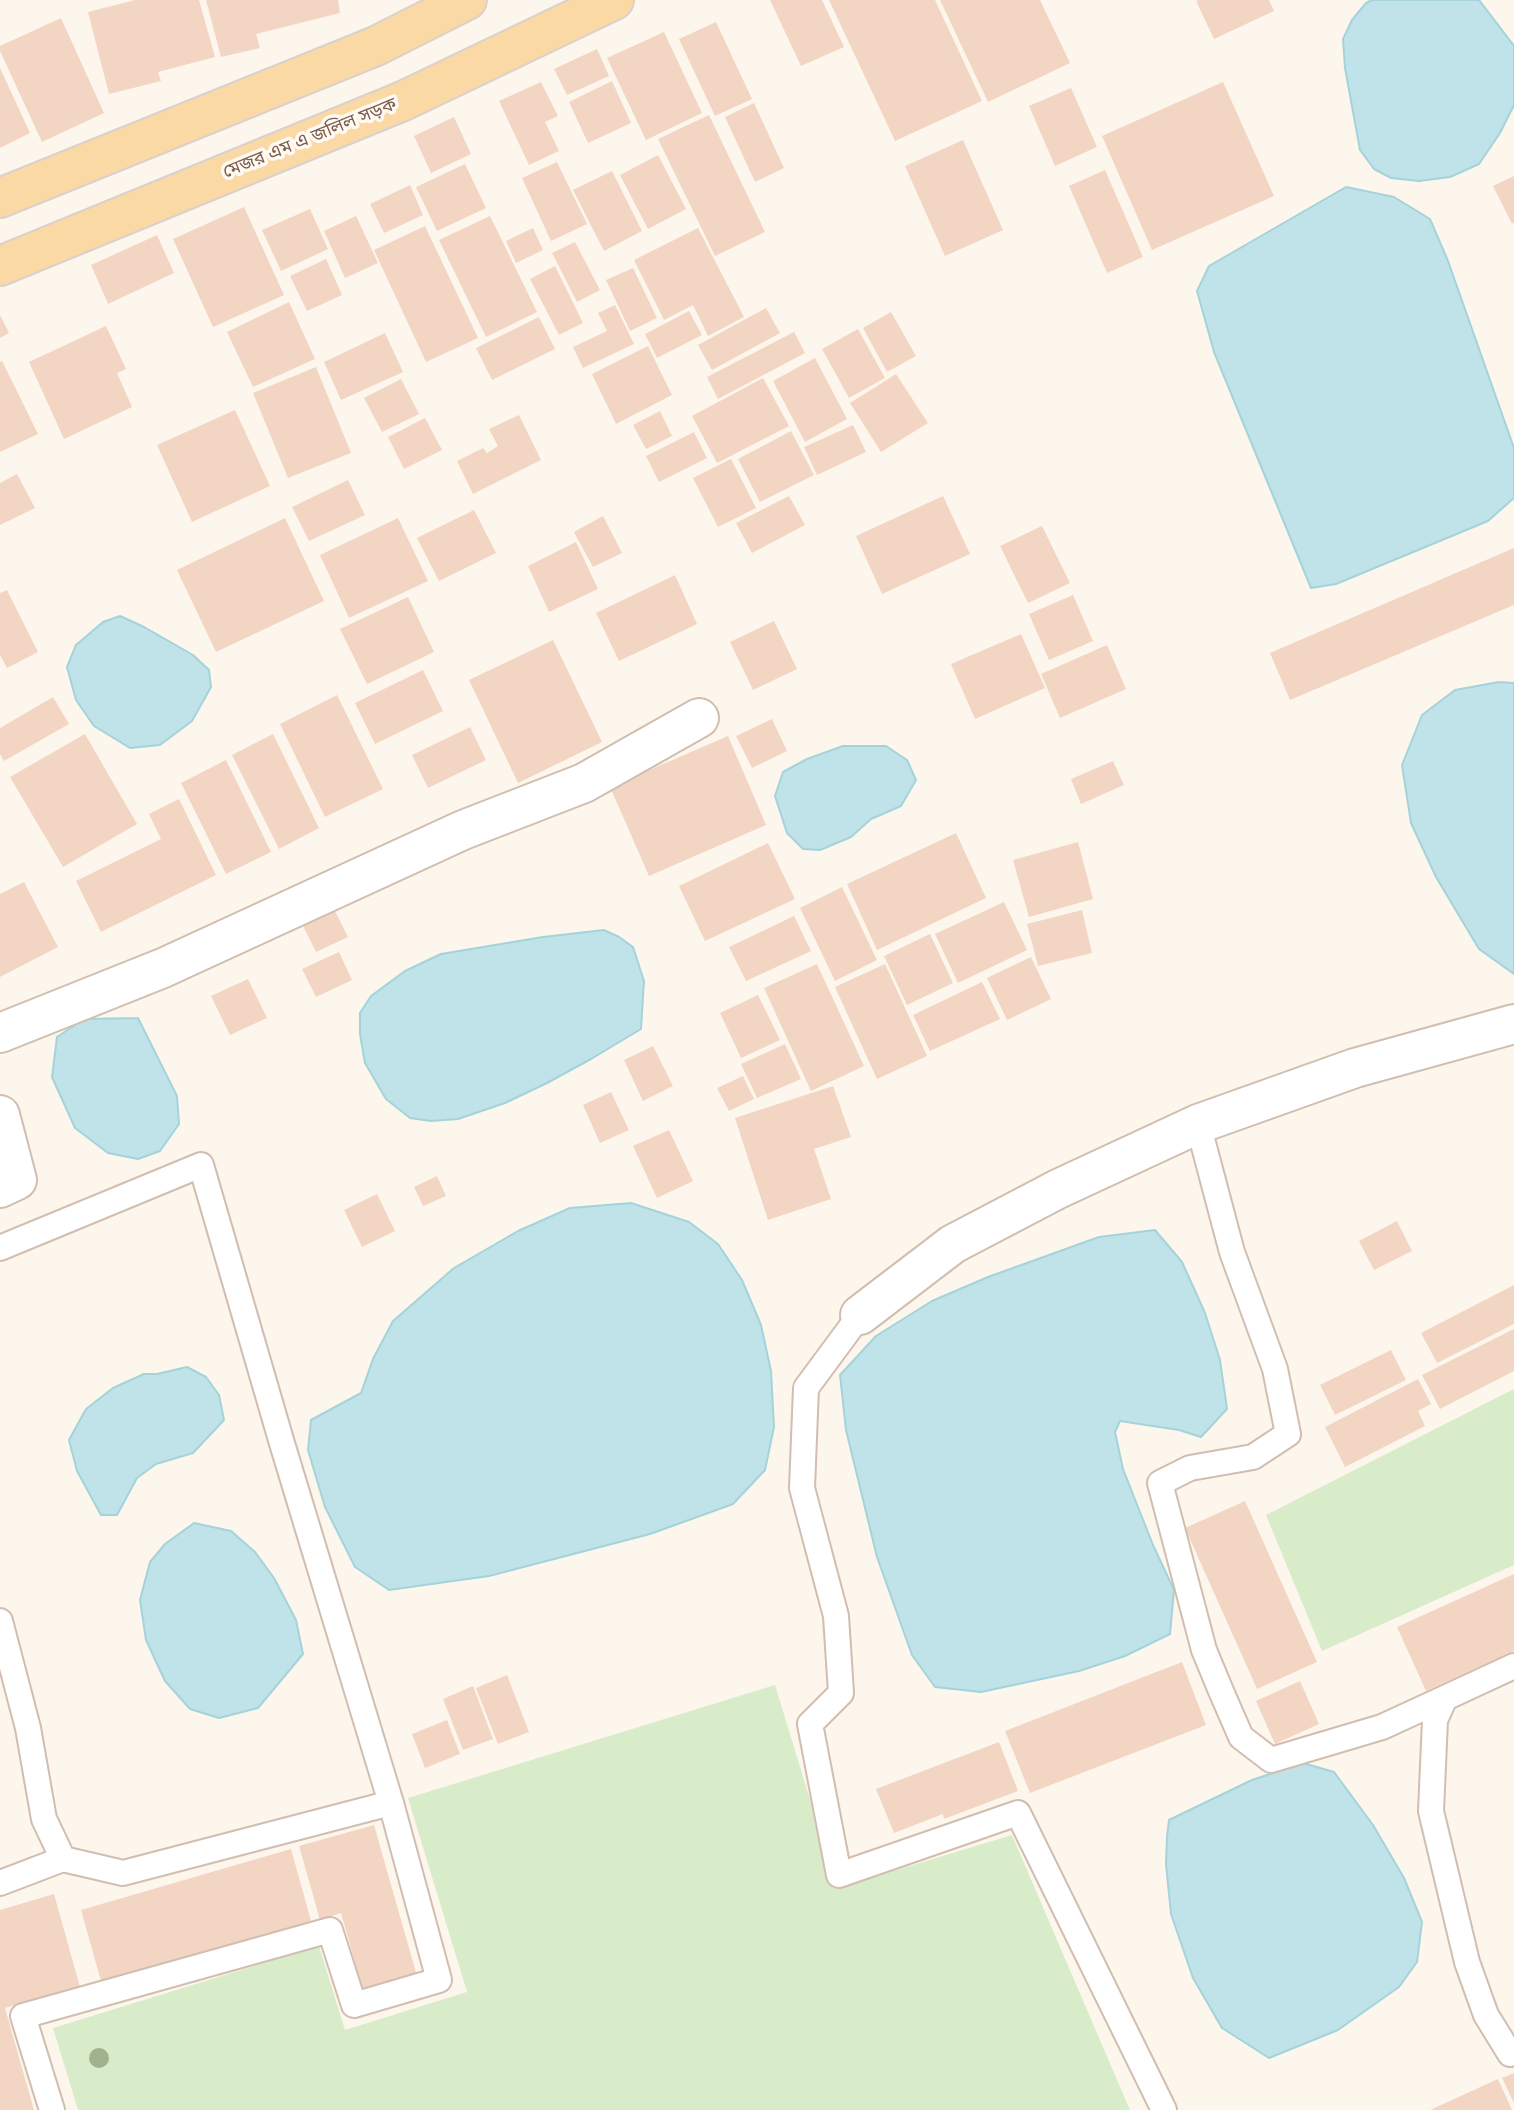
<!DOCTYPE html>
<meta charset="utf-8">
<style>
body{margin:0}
canvas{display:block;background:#fdf6ec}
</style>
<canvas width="1514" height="2110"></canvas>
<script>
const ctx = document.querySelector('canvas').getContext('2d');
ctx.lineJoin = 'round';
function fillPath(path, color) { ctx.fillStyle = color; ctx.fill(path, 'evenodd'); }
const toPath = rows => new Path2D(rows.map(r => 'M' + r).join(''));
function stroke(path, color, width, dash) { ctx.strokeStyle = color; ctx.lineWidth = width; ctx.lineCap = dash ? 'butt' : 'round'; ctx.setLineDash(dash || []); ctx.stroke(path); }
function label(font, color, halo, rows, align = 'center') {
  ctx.font = font + ' Poppins,"Noto Sans Bengali",sans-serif'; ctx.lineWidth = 7; ctx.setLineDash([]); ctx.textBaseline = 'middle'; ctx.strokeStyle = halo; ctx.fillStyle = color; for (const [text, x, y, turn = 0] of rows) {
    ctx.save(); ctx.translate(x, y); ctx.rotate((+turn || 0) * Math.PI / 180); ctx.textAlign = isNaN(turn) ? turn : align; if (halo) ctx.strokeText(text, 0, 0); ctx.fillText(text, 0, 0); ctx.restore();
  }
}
const green = toPath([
 [1514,1389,1514,1565,1322,1651,1266,1515],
 [775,1685,837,1888,1012,1835,1130,2110,78,2110,53,2028,319,1946,345,2030,467,1992,408,1798]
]);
const water = toPath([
 [1372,0,1479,0,1514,46,1514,105,1500,133,1479,164,1450,177,1419,181,1391,178,1374,169,1360,150,1345,68,1343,39,1352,20,1366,3,1372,0],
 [1346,187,1394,197,1430,219,1448,261,1514,448,1514,498,1488,521,1336,584,1311,588,1214,352,1197,291,1209,266,1346,187],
 [120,616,144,627,193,655,209,670,211,687,192,721,160,745,130,748,94,726,76,700,67,667,76,645,103,622,120,616],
 [1499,682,1514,683,1514,974,1479,949,1436,877,1411,823,1402,765,1422,715,1455,690,1499,682],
 [843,746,886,746,907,760,916,780,901,806,871,819,851,837,820,850,803,849,787,833,775,796,783,772,807,759,843,746],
 [604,930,619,937,633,947,644,981,641,1029,591,1059,547,1083,505,1103,458,1119,431,1121,410,1118,386,1099,365,1063,360,1034,360,1013,371,996,405,971,441,954,543,937,604,930],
 [138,1018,177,1096,179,1124,160,1151,138,1159,108,1153,75,1128,52,1077,57,1037,84,1019,138,1018],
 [631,1203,689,1222,718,1244,742,1280,761,1325,771,1371,774,1427,765,1470,733,1504,650,1534,489,1576,389,1590,355,1567,325,1507,308,1450,311,1420,361,1393,373,1359,393,1321,454,1268,518,1231,570,1208,631,1203],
 [1155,1230,1182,1262,1205,1313,1220,1360,1227,1409,1201,1437,1179,1430,1120,1421,1115,1432,1123,1469,1153,1545,1174,1590,1170,1634,1125,1656,1079,1671,981,1692,935,1687,912,1655,877,1557,846,1430,840,1375,876,1336,932,1301,988,1277,1099,1237,1155,1230],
 [187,1367,206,1377,219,1395,224,1420,193,1453,156,1464,137,1478,117,1515,101,1515,77,1471,69,1440,86,1409,113,1388,144,1374,157,1374,187,1367],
 [194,1523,231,1531,255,1552,274,1578,296,1620,303,1654,258,1708,219,1718,190,1709,165,1681,146,1640,140,1600,150,1562,165,1544,194,1523],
 [1303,1763,1334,1772,1373,1825,1404,1878,1422,1922,1417,1962,1399,1987,1338,2030,1269,2058,1222,2028,1193,1978,1171,1914,1166,1864,1167,1837,1169,1820,1252,1780,1303,1763]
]);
const building = toPath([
 [135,0,199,0,215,57,158,72,161,81,109,94,88,12],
 [206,0,338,0,340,13,256,34,260,48,221,57],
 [770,0,822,0,844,47,801,66],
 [829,0,935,0,982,101,895,141],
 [940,0,1040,0,1070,63,988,102],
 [1199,0,1269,0,1274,11,1214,39,1196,1],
 [61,18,104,113,42,142,0,51,0,46],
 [716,22,752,99,715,116,679,39],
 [664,32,702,113,646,140,607,58],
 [597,49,609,76,567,95,554,69],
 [0,68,30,133,0,148],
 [612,81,631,123,588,143,569,102],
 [541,82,558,116,545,122,559,151,529,165,499,101],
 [1223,82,1274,196,1152,250,1102,136],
 [1071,88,1097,147,1055,166,1029,106],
 [754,103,784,168,755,182,725,117],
 [709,115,765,232,715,256,658,139],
 [454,117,471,154,431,173,414,136],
 [963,140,1003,230,945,256,905,166],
 [658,155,686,209,648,229,620,175],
 [557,162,587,224,551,241,522,178],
 [465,164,486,208,437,231,416,187],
 [1105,170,1143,257,1107,273,1069,186],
 [612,171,642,231,604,251,573,190],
 [1514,176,1514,222,1512,224,1493,186],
 [410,185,423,215,384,233,370,204],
 [244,207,284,295,213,327,173,239],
 [310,209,328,249,281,271,262,230],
 [356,216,378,263,345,278,324,231],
 [490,216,537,312,486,337,439,240],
 [425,226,478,338,426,362,374,250],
 [533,228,543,250,516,263,506,241],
 [698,228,744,317,708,336,693,305,664,320,634,260],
 [157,235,174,273,108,304,91,265],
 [575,242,600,290,577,302,552,253],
 [326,259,342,295,307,311,290,276],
 [555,266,583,323,559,335,530,279],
 [633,268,657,318,630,331,606,280],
 [289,302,315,359,253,387,227,332],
 [615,305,634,344,583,368,573,347,607,331,598,313],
 [766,308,780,333,712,370,698,345],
 [689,311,702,335,657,358,645,334],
 [891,312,916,356,887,372,863,328],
 [0,315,9,333,0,338],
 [539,317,555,349,492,380,476,348],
 [106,326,126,369,117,373,132,407,64,439,29,362],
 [858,329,885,378,849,398,822,349],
 [794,332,805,353,718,399,707,377],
 [385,333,403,372,341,400,324,362],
 [648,346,672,395,616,424,592,374],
 [815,358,847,419,805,442,773,381],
 [2,361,38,434,0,452,0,362],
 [316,367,351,453,288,478,253,393],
 [896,374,928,423,881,452,850,403],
 [763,378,789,426,717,463,692,416],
 [401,379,419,414,382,432,364,398],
 [235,410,270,486,192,522,157,445],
 [660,411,672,436,646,449,633,425],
 [519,415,541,460,473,494,457,461,483,448,487,453,498,446,489,429],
 [425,418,442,450,404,469,388,437],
 [853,425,866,452,817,475,804,447],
 [791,431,814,475,760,502,738,459],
 [694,432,707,458,659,482,646,456],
 [731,459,756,508,718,527,693,478],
 [17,474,35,508,0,525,0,483],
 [348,480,365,515,309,541,292,507],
 [789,496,805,525,752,553,736,523],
 [943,496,970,554,882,594,856,536],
 [474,510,496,553,439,581,417,538],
 [603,516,622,553,593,567,574,532],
 [285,518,324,601,216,652,177,570],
 [398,518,428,581,349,618,320,555],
 [1042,526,1070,583,1028,603,1000,546],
 [576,542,598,589,549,612,528,566],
 [1514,548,1514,605,1290,700,1270,653],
 [675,575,697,624,619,661,596,613],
 [7,590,38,652,7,668,0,655,0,593],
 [1073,595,1093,641,1049,660,1029,614],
 [408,597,434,652,367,684,340,629],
 [774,621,797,669,753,690,730,642],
 [1021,634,1045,688,975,719,951,664],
 [553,640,602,742,518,783,469,680],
 [1107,645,1126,689,1060,718,1041,674],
 [423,670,443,711,375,744,355,703],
 [337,695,383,789,325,817,280,724],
 [53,697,69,724,4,761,0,754,0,728],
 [772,719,787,751,752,768,736,736],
 [470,727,486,760,428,788,412,755],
 [85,734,137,824,63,867,10,777],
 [273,734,319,828,279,849,232,755],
 [728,736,766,825,649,876,610,787],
 [226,760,271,852,226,874,181,783],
 [1113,761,1124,785,1081,804,1071,779],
 [179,799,216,875,101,932,76,881,161,839,149,814],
 [956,833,986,898,877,950,847,884],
 [1078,842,1093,899,1029,917,1013,860],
 [768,843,795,899,705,941,679,886],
 [24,882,58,947,0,977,0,894],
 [842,887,877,960,835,981,800,908],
 [330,901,348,937,316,952,298,916],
 [1004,902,1027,950,958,983,935,934],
 [1082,910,1092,953,1038,966,1027,924],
 [794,916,811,951,746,981,729,947],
 [930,934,953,983,907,1005,884,956],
 [339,952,352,980,316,997,302,969],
 [1031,957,1051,999,1007,1020,987,978],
 [817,964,864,1066,811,1091,764,988],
 [885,964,927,1056,877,1079,835,987],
 [248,979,267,1018,230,1035,211,996],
 [982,982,1000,1019,930,1051,913,1015],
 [758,995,780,1040,741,1058,720,1013],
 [785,1044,801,1079,757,1098,741,1064],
 [653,1046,673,1086,643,1101,624,1060],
 [743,1076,754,1099,729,1111,717,1088],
 [833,1086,851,1137,814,1149,831,1199,768,1220,735,1118],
 [611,1092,629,1130,600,1143,583,1105],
 [669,1130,693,1181,657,1198,633,1146],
 [437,1176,446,1196,423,1206,414,1187],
 [377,1194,395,1231,362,1247,344,1210],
 [1397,1221,1412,1251,1374,1270,1359,1241],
 [1514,1285,1514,1324,1437,1363,1421,1333],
 [1514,1329,1514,1371,1440,1409,1422,1375],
 [1391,1350,1406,1380,1335,1415,1320,1385],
 [1418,1379,1431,1404,1418,1411,1425,1426,1345,1467,1325,1427],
 [1245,1501,1317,1662,1257,1689,1185,1528],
 [1514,1574,1514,1651,1426,1691,1397,1627],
 [1182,1662,1206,1725,1030,1793,1005,1731],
 [507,1675,529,1732,498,1744,476,1688],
 [1300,1681,1319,1724,1275,1744,1256,1701],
 [473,1686,493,1739,463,1750,443,1699],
 [447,1720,460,1754,425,1768,412,1734],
 [999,1742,1018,1791,944,1819,943,1814,894,1833,876,1789],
 [374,1825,417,1976,363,1991,341,1913,320,1920,299,1846],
 [291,1849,311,1921,101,1981,81,1910],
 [54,1894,80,1987,5,2008,34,2110,0,2110,0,1910],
 [1514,2073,1514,2103,1502,2078],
 [1498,2079,1512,2110,1430,2110]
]);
const service = toPath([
 [1198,1124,1232,1252,1275,1369,1288,1434,1253,1457,1190,1468,1160,1483,1204,1650,1221,1691,1241,1737,1271,1760,1382,1727,1445,1698],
 [0,1248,201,1165,281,1440,391,1803,439,1980,354,2005,330,1930,23,2016,52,2110],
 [860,1315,806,1388,802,1488,836,1616,841,1693,810,1724,839,1875,1018,1813,1164,2110],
 [0,1621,28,1728,44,1819,63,1859,123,1873,391,1803],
 [1514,1666,1445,1698,1435,1720,1431,1811,1467,1962,1486,2015,1510,2054,1514,2052],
 [0,1883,63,1859]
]);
const minor = toPath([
 [0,1033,163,968,463,830,584,783,699,718],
 [0,1115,17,1180,0,1188],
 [860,1315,953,1244,1058,1189,1198,1124,1355,1068,1514,1024]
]);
const primary = toPath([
 [0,198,376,46,467,0],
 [0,266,403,101,614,0]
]);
const trees = [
 [99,2058]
];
const streetNames = [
 ["মেজর এম এ জলিল সড়ক",310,139,-22]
];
fillPath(green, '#d8ecc9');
fillPath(water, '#bfe3e8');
stroke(water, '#a5d3da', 2);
fillPath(building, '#f3d5c3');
stroke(service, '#d1beb0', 28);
stroke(minor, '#d1beb0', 42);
stroke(primary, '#dad1cd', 42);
stroke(service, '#fff', 24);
stroke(minor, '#fff', 38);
stroke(primary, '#fbd9a5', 38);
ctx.fillStyle = '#a0b28e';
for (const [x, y] of trees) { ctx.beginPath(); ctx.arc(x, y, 10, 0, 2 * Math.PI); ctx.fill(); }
label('18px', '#7a5c4d', '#fffaf3', streetNames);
</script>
